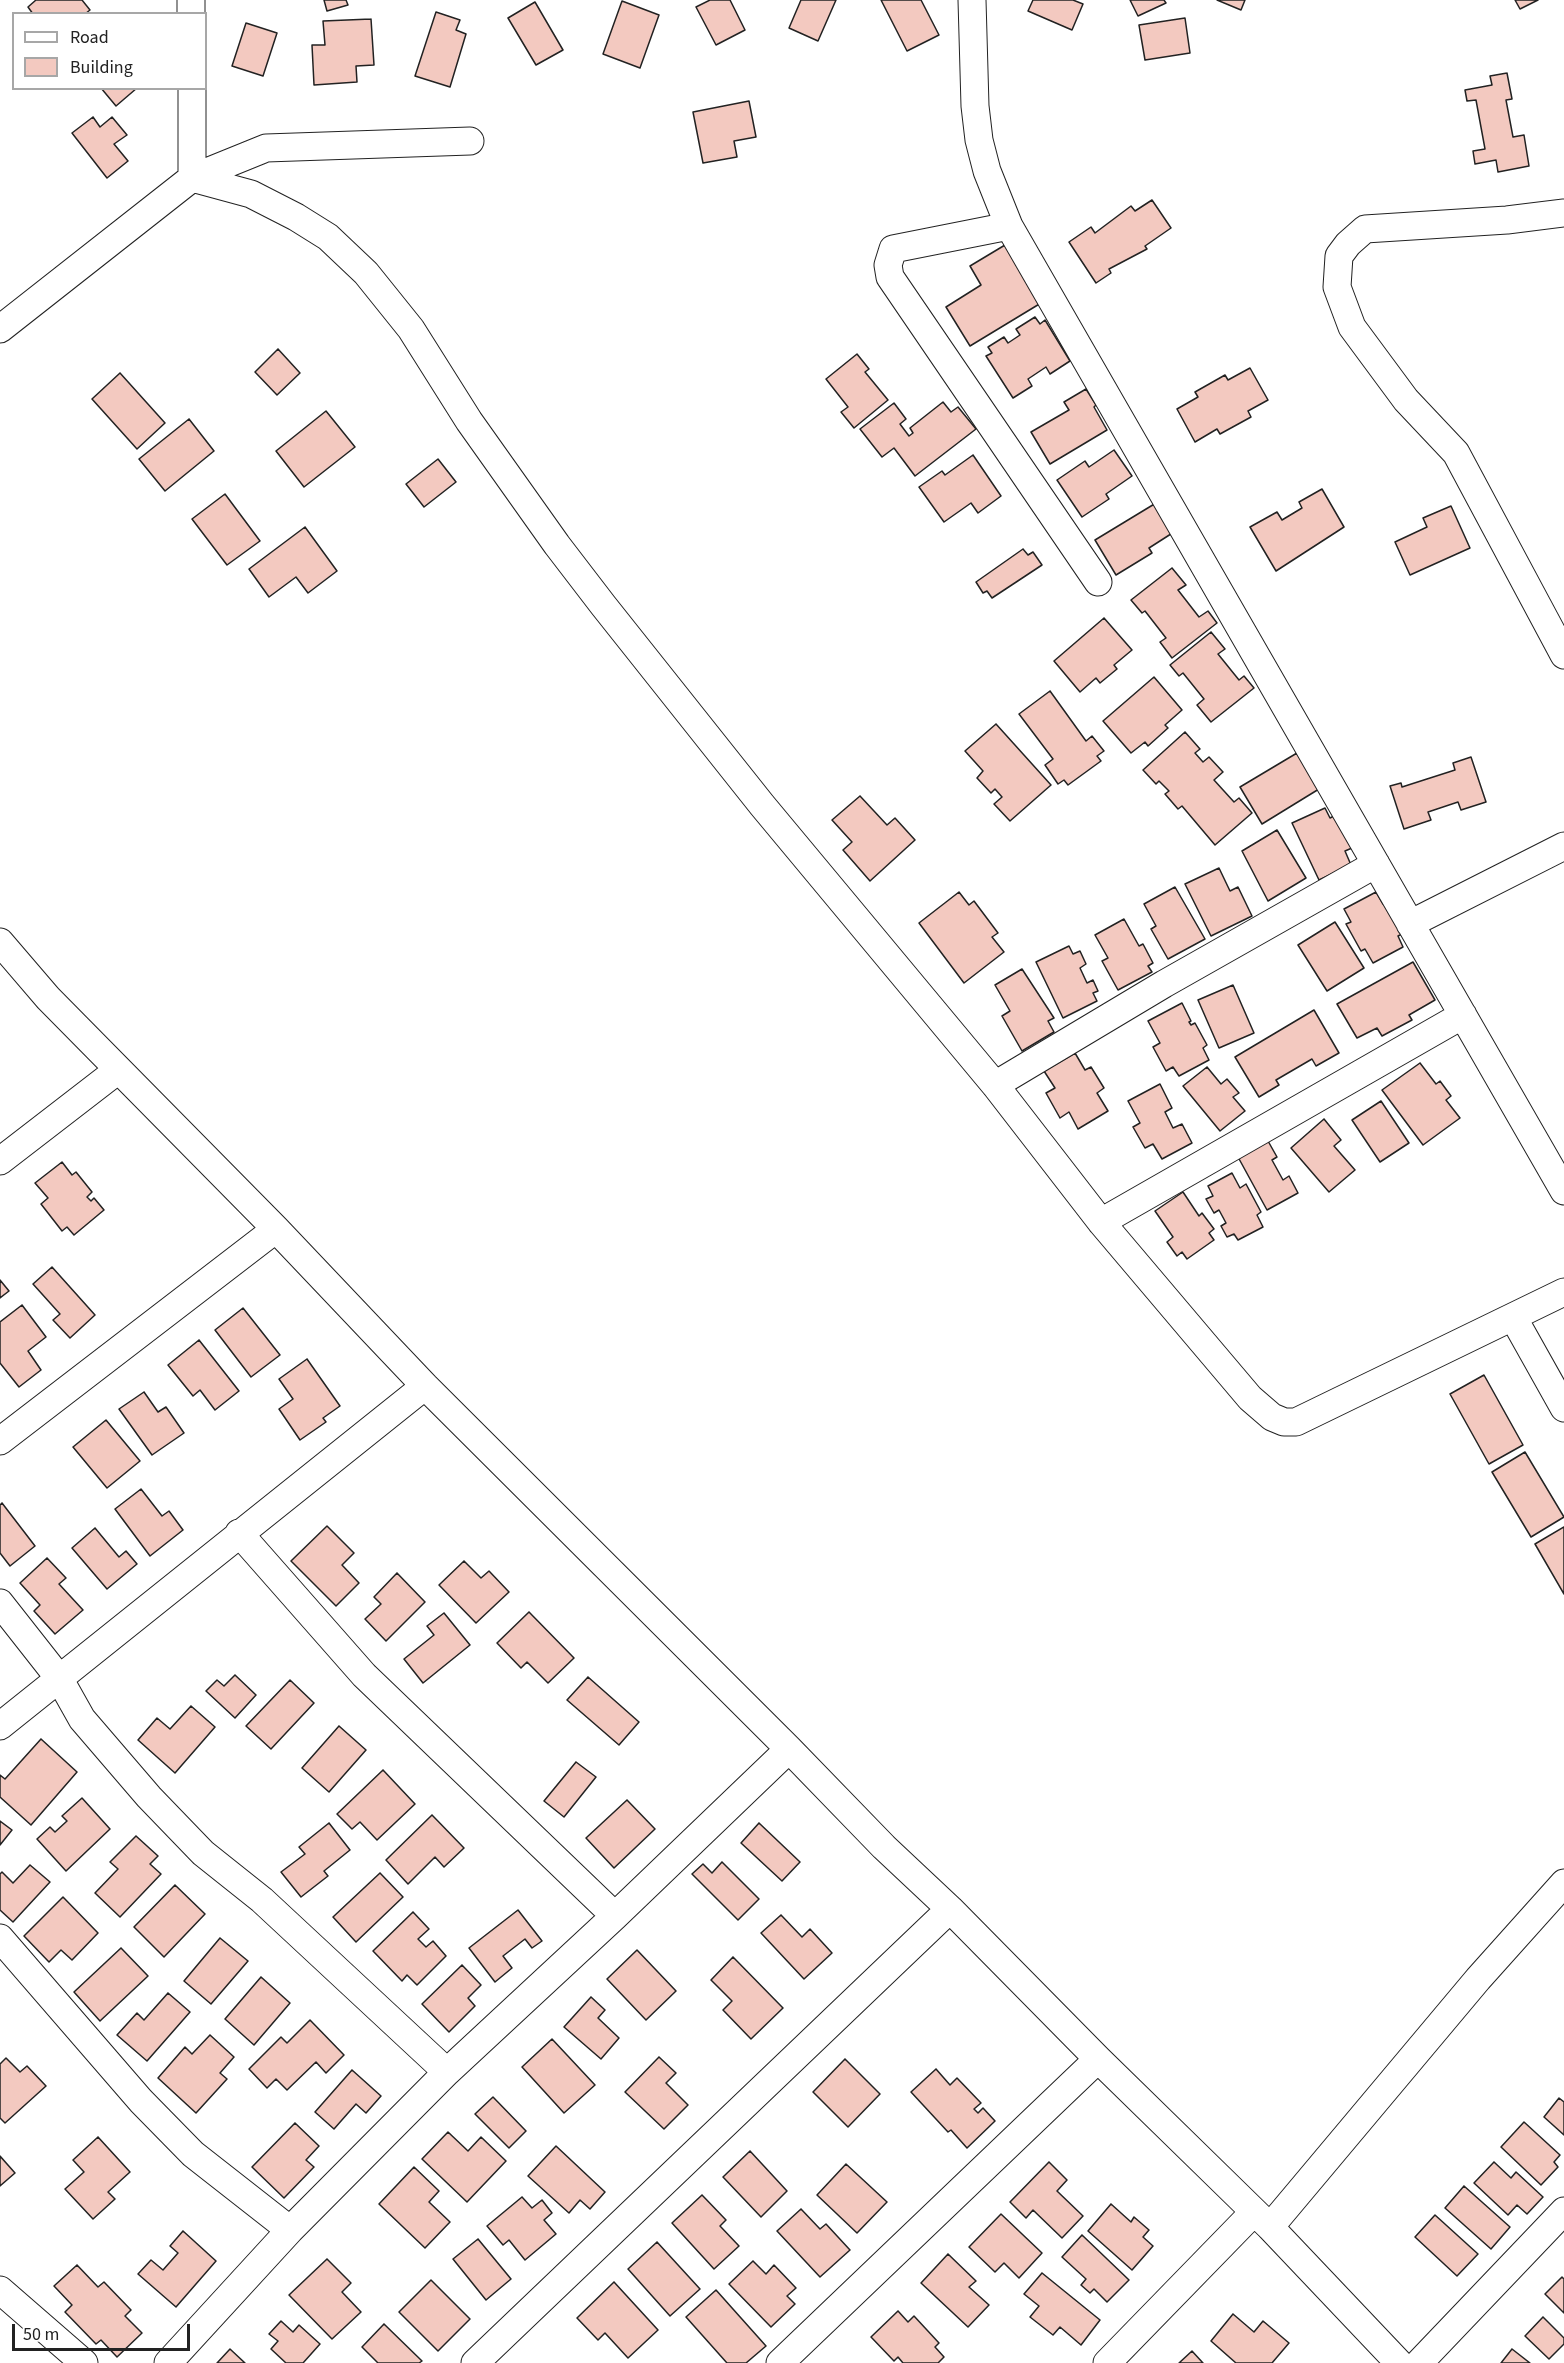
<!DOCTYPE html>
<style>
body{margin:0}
#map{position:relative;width:1564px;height:2363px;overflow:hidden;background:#fff;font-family:"Source Sans 3",sans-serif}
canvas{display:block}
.legend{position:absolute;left:12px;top:12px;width:195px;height:78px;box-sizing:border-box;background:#fff;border:2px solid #a7a7a7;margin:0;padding:8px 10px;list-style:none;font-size:18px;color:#222}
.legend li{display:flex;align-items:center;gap:12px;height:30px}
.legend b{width:30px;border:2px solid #a7a7a7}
.scale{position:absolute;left:12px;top:2324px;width:178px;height:27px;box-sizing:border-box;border:3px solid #222;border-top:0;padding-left:8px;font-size:18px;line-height:21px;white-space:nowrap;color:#222;-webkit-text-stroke:4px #fff;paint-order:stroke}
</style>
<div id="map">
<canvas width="1564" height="2363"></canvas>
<ul class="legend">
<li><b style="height:8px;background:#fff"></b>Road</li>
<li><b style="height:16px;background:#f3c9c0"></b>Building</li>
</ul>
<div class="scale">50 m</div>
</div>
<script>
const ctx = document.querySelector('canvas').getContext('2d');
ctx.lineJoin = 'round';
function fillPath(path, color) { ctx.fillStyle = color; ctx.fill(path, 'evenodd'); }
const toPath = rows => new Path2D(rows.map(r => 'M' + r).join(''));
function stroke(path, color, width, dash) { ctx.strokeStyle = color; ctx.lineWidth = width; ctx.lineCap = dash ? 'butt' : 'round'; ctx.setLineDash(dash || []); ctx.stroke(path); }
const building = toPath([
 [36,0,82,0,90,10,85,14,33,14,28,7,36,0],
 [324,0,346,0,348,5,327,11,324,0],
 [710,0,730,0,745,30,716,45,696,7,710,0],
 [801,0,836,0,818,41,789,28,801,0],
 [881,0,921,0,939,35,907,51,881,0],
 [1033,0,1073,0,1083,4,1072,30,1028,11,1033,0],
 [1130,0,1164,0,1166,3,1138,16,1130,0],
 [1217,0,1245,0,1241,10,1217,0],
 [1515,0,1538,0,1520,9,1515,0],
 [622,1,659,15,640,68,603,54,622,1],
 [535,2,563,50,536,65,508,18,535,2],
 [436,12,460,20,456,30,466,34,450,87,415,76,436,12],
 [1185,18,1190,53,1145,60,1139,25,1185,18],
 [371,19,374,65,356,66,357,82,314,85,312,45,325,45,323,21,371,19],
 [246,23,277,33,263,76,232,66,246,23],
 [1507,73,1512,99,1506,100,1513,137,1524,135,1529,166,1498,172,1496,160,1475,164,1473,151,1485,149,1476,100,1467,101,1465,90,1492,85,1490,76,1507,73],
 [101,88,137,88,116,106,101,88],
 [749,101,756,137,734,141,737,157,703,163,693,112,749,101],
 [93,117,100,127,112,117,127,135,114,144,128,161,107,178,72,133,93,117],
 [1152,200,1171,228,1145,246,1147,249,1109,269,1111,273,1096,283,1069,242,1091,227,1095,233,1131,206,1135,211,1152,200],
 [1005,245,1041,303,970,346,946,307,981,285,970,266,1005,245],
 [1035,317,1040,324,1045,320,1070,361,1050,374,1046,367,1028,379,1032,386,1013,398,986,356,992,353,988,347,1004,337,1008,343,1020,335,1016,329,1035,317],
 [278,349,300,373,277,395,255,372,278,349],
 [857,354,869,369,865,372,888,400,854,428,841,412,848,407,826,379,857,354],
 [1250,368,1268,400,1248,411,1251,417,1220,434,1217,429,1195,442,1177,409,1198,397,1195,392,1225,375,1228,380,1250,368],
 [120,373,165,423,137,449,92,399,120,373],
 [1086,389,1096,405,1094,407,1107,430,1050,464,1031,432,1069,410,1064,402,1086,389],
 [943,402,951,412,958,407,976,429,915,476,894,448,882,457,860,429,894,403,906,419,900,424,909,436,913,433,910,428,943,402],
 [326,411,355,447,304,487,276,451,326,411],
 [189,419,214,451,165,491,139,459,189,419],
 [1114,450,1132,476,1106,494,1109,499,1082,517,1057,480,1085,461,1089,467,1114,450],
 [973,455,1001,496,978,513,971,503,944,522,919,487,942,471,945,475,973,455],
 [438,459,456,482,424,507,406,484,438,459],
 [1322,489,1344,527,1276,571,1250,527,1277,512,1282,520,1302,508,1299,502,1322,489],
 [225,494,260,541,227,565,192,519,225,494],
 [1156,503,1174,532,1149,548,1152,553,1116,575,1095,540,1156,503],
 [1451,506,1470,548,1410,575,1395,542,1427,527,1423,518,1451,506],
 [305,527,337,571,308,593,296,577,269,597,249,569,305,527],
 [1023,549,1028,555,1033,552,1042,565,992,598,987,591,983,593,976,582,1023,549],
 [1172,568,1186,585,1178,590,1199,617,1208,611,1217,623,1172,658,1160,642,1166,638,1145,611,1142,613,1131,600,1172,568],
 [1104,618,1132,650,1114,665,1117,669,1100,683,1096,678,1080,692,1054,661,1104,618],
 [1211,632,1225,649,1218,654,1239,680,1244,676,1254,688,1211,722,1197,705,1204,699,1183,673,1179,676,1170,665,1211,632],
 [1154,677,1182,710,1165,725,1168,728,1148,746,1145,742,1131,753,1103,721,1154,677],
 [1050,691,1086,741,1092,736,1104,751,1097,756,1101,761,1068,785,1064,780,1058,784,1045,765,1053,759,1019,714,1050,691],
 [996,724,1051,785,1010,821,994,804,1002,797,995,789,991,793,977,778,983,771,965,751,996,724],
 [1185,732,1200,749,1195,753,1203,762,1209,757,1223,772,1214,780,1234,802,1239,798,1252,813,1215,845,1182,806,1178,809,1165,794,1169,791,1159,781,1156,784,1143,770,1185,732],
 [1297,753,1319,789,1262,824,1240,787,1297,753],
 [1471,757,1486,802,1461,810,1458,802,1428,812,1431,820,1404,829,1390,786,1401,783,1402,787,1455,770,1453,763,1471,757],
 [860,796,887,825,895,818,915,840,870,881,843,850,852,842,832,820,860,796],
 [1325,808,1330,818,1336,815,1352,848,1345,851,1351,865,1319,880,1292,823,1325,808],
 [1277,830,1306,878,1268,901,1242,851,1277,830],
 [1219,868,1230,891,1238,887,1252,916,1211,936,1185,884,1219,868],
 [1175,887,1205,939,1168,959,1151,929,1156,926,1144,904,1175,887],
 [959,892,969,905,974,901,998,933,992,937,1004,952,964,983,919,923,959,892],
 [1376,892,1383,904,1385,902,1402,934,1398,936,1403,947,1373,963,1365,949,1361,951,1346,924,1351,922,1344,909,1376,892],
 [1124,919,1139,946,1143,944,1153,963,1148,966,1152,972,1118,990,1102,961,1108,958,1095,935,1124,919],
 [1335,922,1364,968,1327,991,1298,945,1335,922],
 [1069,946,1073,954,1080,951,1086,964,1080,968,1087,983,1093,980,1098,991,1093,993,1097,1001,1063,1018,1036,962,1069,946],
 [1413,962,1435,1000,1409,1015,1412,1020,1382,1036,1377,1028,1357,1038,1337,1004,1413,962],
 [1022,969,1054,1018,1048,1021,1054,1032,1022,1051,1002,1016,1010,1011,995,985,1022,969],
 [1233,985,1254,1033,1219,1048,1198,1000,1233,985],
 [1182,1003,1191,1021,1189,1022,1191,1025,1195,1023,1207,1045,1203,1048,1209,1060,1179,1076,1173,1067,1166,1071,1153,1047,1160,1043,1148,1021,1182,1003],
 [1314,1010,1339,1053,1316,1066,1312,1059,1276,1080,1279,1085,1259,1097,1235,1057,1314,1010],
 [1075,1053,1085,1070,1091,1067,1104,1088,1097,1093,1108,1111,1078,1129,1069,1112,1060,1118,1046,1093,1055,1088,1044,1071,1075,1053],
 [1420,1063,1436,1084,1440,1081,1451,1096,1446,1100,1460,1118,1423,1145,1382,1090,1420,1063],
 [1207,1067,1221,1084,1227,1079,1239,1093,1233,1097,1245,1111,1220,1131,1183,1086,1207,1067],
 [1160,1084,1172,1108,1165,1112,1173,1128,1182,1124,1192,1143,1162,1159,1153,1144,1145,1148,1133,1127,1140,1123,1128,1101,1160,1084],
 [1381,1101,1409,1143,1380,1162,1352,1120,1381,1101],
 [1324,1119,1341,1140,1334,1146,1355,1170,1329,1192,1291,1148,1324,1119],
 [1268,1141,1277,1157,1272,1160,1283,1180,1289,1176,1298,1193,1267,1210,1238,1157,1268,1141],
 [62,1162,72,1175,76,1172,92,1192,87,1197,91,1201,94,1198,104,1210,74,1235,67,1227,62,1231,41,1204,48,1198,35,1183,62,1162],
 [1232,1173,1240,1188,1246,1184,1261,1212,1257,1215,1263,1227,1238,1240,1234,1234,1227,1237,1221,1226,1226,1223,1219,1210,1214,1213,1206,1199,1213,1196,1208,1186,1232,1173],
 [1183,1192,1199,1216,1202,1213,1214,1229,1209,1233,1214,1240,1187,1259,1182,1252,1177,1256,1167,1242,1173,1237,1155,1211,1183,1192],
 [52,1267,95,1315,70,1338,53,1320,60,1314,33,1284,52,1267],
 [0,1280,9,1291,0,1298,0,1280],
 [22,1305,46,1337,28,1351,41,1370,19,1387,0,1363,0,1322,22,1305],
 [243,1308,280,1355,251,1377,215,1330,243,1308],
 [199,1340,239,1391,215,1410,200,1390,193,1396,168,1365,199,1340],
 [307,1359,340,1406,323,1418,326,1422,300,1440,279,1409,293,1399,279,1379,307,1359],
 [1484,1375,1523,1445,1489,1464,1450,1394,1484,1375],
 [144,1392,158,1412,166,1407,184,1433,152,1455,119,1409,144,1392],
 [106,1420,140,1461,107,1488,73,1447,106,1420],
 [1525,1452,1564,1517,1531,1537,1492,1472,1525,1452],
 [141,1489,162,1516,169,1511,183,1530,150,1556,115,1509,141,1489],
 [2,1503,35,1546,10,1566,0,1553,0,1505,2,1503],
 [327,1526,354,1553,342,1565,359,1583,336,1606,291,1561,327,1526],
 [1564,1527,1564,1594,1535,1544,1564,1527],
 [95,1528,119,1557,126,1551,137,1564,107,1589,72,1548,95,1528],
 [47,1558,66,1578,59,1584,83,1610,55,1634,34,1611,40,1605,20,1583,47,1558],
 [464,1561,481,1578,489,1571,509,1592,476,1623,439,1585,464,1561],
 [397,1573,425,1602,386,1641,365,1619,381,1604,374,1597,397,1573],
 [529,1612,574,1658,548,1683,527,1662,521,1668,497,1643,529,1612],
 [444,1613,470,1645,423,1683,404,1659,434,1635,427,1626,444,1613],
 [235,1675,256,1695,235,1718,206,1691,217,1680,224,1686,235,1675],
 [588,1677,639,1722,619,1745,567,1700,588,1677],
 [290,1680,314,1703,271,1749,246,1726,290,1680],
 [191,1706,215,1727,175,1773,138,1740,157,1718,170,1729,191,1706],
 [339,1726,366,1750,329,1792,302,1768,339,1726],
 [41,1739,77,1772,31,1825,0,1797,0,1775,5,1779,41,1739],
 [576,1762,596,1777,564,1817,544,1801,576,1762],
 [383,1770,415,1804,377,1840,360,1822,352,1829,337,1814,383,1770],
 [82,1798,110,1829,66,1871,37,1839,50,1827,55,1832,67,1821,62,1816,82,1798],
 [627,1800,655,1829,614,1868,586,1838,627,1800],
 [432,1815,464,1848,444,1867,435,1857,408,1884,386,1860,432,1815],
 [0,1821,12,1830,0,1845,0,1821],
 [329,1823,350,1850,324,1871,328,1876,301,1897,281,1872,305,1854,299,1847,329,1823],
 [759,1823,800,1862,782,1881,741,1843,759,1823],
 [136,1836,158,1856,150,1864,161,1874,120,1917,95,1893,118,1869,110,1862,136,1836],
 [722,1862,759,1899,738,1920,692,1874,703,1864,712,1873,722,1862],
 [30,1865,50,1882,13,1922,0,1910,0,1874,2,1872,13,1883,30,1865],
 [380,1873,403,1897,356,1942,333,1917,380,1873],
 [175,1885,205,1914,164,1957,134,1927,175,1885],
 [63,1897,98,1933,72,1960,61,1950,49,1962,24,1936,63,1897],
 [518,1910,542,1941,532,1948,525,1939,503,1956,512,1968,495,1982,469,1948,518,1910],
 [413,1912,429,1929,418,1939,426,1947,433,1941,446,1956,417,1985,407,1975,402,1981,373,1951,413,1912],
 [781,1915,802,1937,810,1929,832,1953,804,1979,761,1933,781,1915],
 [220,1938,248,1961,211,2004,184,1981,220,1938],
 [121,1948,148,1976,100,2021,74,1992,121,1948],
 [637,1950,676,1991,646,2020,607,1979,637,1950],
 [733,1957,783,2008,751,2039,723,2010,732,2001,711,1980,733,1957],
 [462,1965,481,1985,468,1998,475,2006,449,2032,422,2004,462,1965],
 [261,1977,290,2003,254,2045,225,2019,261,1977],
 [168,1993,190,2012,147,2061,117,2035,137,2013,144,2020,168,1993],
 [591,1997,605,2010,598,2018,619,2038,601,2059,564,2027,591,1997],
 [310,2020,344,2055,326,2073,316,2062,287,2090,276,2079,267,2088,249,2069,281,2037,287,2043,310,2020],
 [210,2035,234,2057,220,2073,227,2079,196,2113,158,2078,185,2047,192,2054,210,2035],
 [552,2039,595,2085,564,2113,522,2067,552,2039],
 [659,2057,676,2073,666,2083,688,2105,664,2129,625,2092,659,2057],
 [6,2058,20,2072,27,2066,46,2086,5,2123,0,2118,0,2064,6,2058],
 [845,2059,880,2094,848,2127,813,2092,845,2059],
 [936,2069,950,2085,957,2078,981,2103,974,2109,978,2113,983,2108,995,2121,967,2148,951,2130,948,2132,911,2092,936,2069],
 [352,2070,381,2096,366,2113,356,2104,334,2129,315,2112,352,2070],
 [493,2097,526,2131,509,2148,475,2114,493,2097],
 [1559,2098,1564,2102,1564,2135,1544,2117,1559,2098],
 [1524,2122,1560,2155,1554,2162,1558,2167,1541,2185,1501,2147,1524,2122],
 [295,2123,319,2146,306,2160,314,2167,284,2198,252,2167,295,2123],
 [448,2132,468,2151,481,2137,506,2161,467,2202,422,2159,448,2132],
 [98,2137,130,2172,108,2192,115,2199,93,2219,65,2189,84,2172,73,2160,98,2137],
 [556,2146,605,2192,590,2209,580,2200,569,2213,528,2176,556,2146],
 [750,2151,787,2191,761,2217,723,2177,750,2151],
 [0,2156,15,2173,0,2186,0,2156],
 [1049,2162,1067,2180,1057,2191,1083,2216,1062,2238,1033,2210,1026,2218,1010,2202,1049,2162],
 [1494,2162,1511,2178,1516,2172,1543,2197,1527,2214,1517,2205,1508,2215,1474,2183,1494,2162],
 [846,2164,887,2202,857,2233,817,2195,846,2164],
 [414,2167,439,2191,429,2202,450,2222,425,2248,379,2204,414,2167],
 [1464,2186,1510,2227,1491,2249,1445,2208,1464,2186],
 [702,2195,726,2220,720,2226,739,2246,714,2269,672,2223,702,2195],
 [522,2197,532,2208,542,2200,552,2213,544,2220,556,2234,525,2260,509,2240,503,2245,487,2226,522,2197],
 [1111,2204,1131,2222,1134,2217,1149,2230,1143,2237,1153,2246,1132,2270,1088,2231,1111,2204],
 [801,2209,820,2229,826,2224,850,2250,820,2277,777,2231,801,2209],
 [1001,2214,1042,2253,1019,2278,1004,2263,995,2272,969,2247,1001,2214],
 [1435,2215,1478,2254,1457,2276,1415,2237,1435,2215],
 [183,2231,216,2261,176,2307,138,2274,151,2260,163,2270,178,2253,170,2246,183,2231],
 [1082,2235,1129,2280,1107,2302,1094,2289,1090,2293,1081,2285,1086,2279,1062,2257,1082,2235],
 [478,2239,511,2279,486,2300,453,2259,478,2239],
 [657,2242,700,2289,670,2316,628,2269,657,2242],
 [948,2254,976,2281,969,2287,989,2305,968,2327,921,2283,948,2254],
 [327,2259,351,2283,342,2292,361,2312,332,2339,289,2295,327,2259],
 [753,2261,766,2274,774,2265,796,2288,787,2296,795,2304,771,2327,729,2284,753,2261],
 [77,2265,98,2287,104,2282,131,2310,125,2316,142,2333,117,2357,101,2340,96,2344,65,2312,72,2305,54,2286,77,2265],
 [1042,2273,1100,2320,1081,2345,1060,2327,1053,2335,1030,2317,1039,2306,1024,2294,1042,2273],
 [1562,2277,1564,2279,1564,2313,1545,2294,1562,2277],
 [431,2280,470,2319,438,2351,399,2312,431,2280],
 [614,2282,658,2330,628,2358,605,2333,598,2340,577,2318,614,2282],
 [716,2290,766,2346,746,2363,727,2363,686,2317,716,2290],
 [898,2311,908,2322,914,2316,939,2343,935,2347,944,2357,938,2363,903,2363,898,2357,894,2361,871,2337,898,2311],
 [1233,2314,1254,2332,1263,2321,1289,2343,1272,2363,1236,2363,1211,2341,1233,2314],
 [1543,2317,1564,2338,1564,2344,1549,2359,1525,2336,1543,2317],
 [281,2321,293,2332,299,2325,320,2344,303,2363,286,2363,271,2349,278,2341,269,2334,281,2321],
 [384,2324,422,2361,419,2363,378,2363,362,2347,384,2324],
 [230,2349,245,2363,217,2363,230,2349],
 [1512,2349,1530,2363,1501,2363,1512,2349],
 [1192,2351,1203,2363,1179,2363,1192,2351]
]);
const minor = toPath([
 [191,0,191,14],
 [972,0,975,106,979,140,987,171,1009,226,1564,1191],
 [192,88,192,178],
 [192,178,251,194,296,217,328,237,366,273,411,329,469,421,557,545,603,605,762,805,995,1085,1101,1222,1250,1398,1272,1417,1284,1422,1296,1422,1564,1292],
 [1564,213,1507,220,1365,229,1348,244,1339,256,1337,287,1352,327,1406,400,1456,453,1564,655],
 [1009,226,893,249,888,265,890,277,1098,582],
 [0,329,192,178,266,148,470,141],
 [1410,924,1564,846],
 [0,942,48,998,276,1229,425,1386,789,1749,884,1847,950,1909,1098,2059,1270,2227,1478,1979,1564,1883],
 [995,1085,1164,984,1376,864],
 [0,1161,118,1070],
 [1101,1222,1463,1015],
 [1513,1317,1564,1408],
 [0,1441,276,1229],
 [239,1533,364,1675,615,1916],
 [0,1603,59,1678,82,1719,149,1797,203,1853,262,1900,447,2072],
 [0,1726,425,1386],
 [0,1938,141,2101,193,2154,290,2230],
 [1270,2227,1399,2363],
 [0,2290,84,2363],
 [168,2363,290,2230,447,2072,615,1916,789,1749],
 [475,2363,950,1909],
 [780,2363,1098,2059],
 [1107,2363,1254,2212],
 [1419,2363,1564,2211]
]);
fillPath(building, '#f3c9c0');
stroke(building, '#222', 1.5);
stroke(minor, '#222', 29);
stroke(minor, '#fff', 27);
</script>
